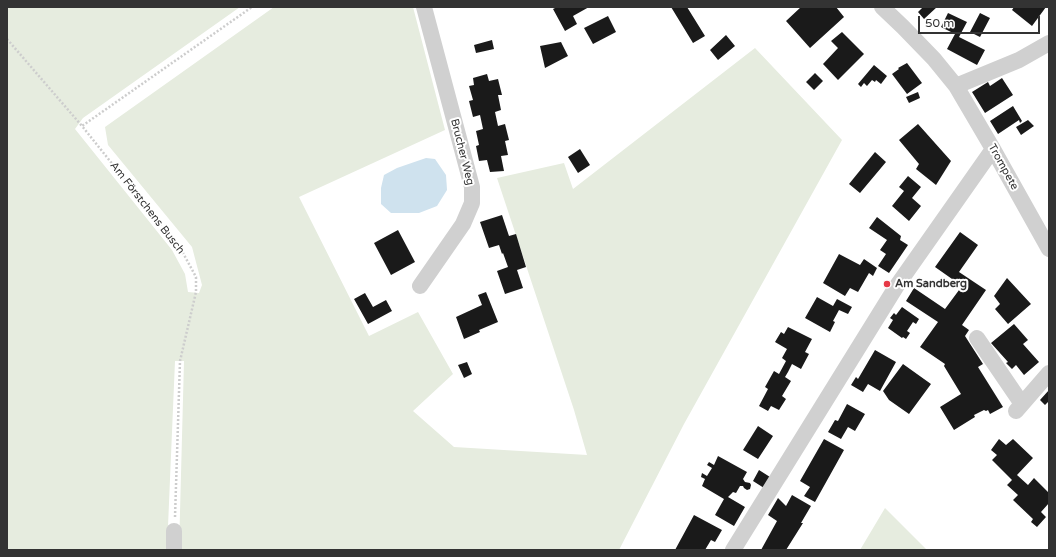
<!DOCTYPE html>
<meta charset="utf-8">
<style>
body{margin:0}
#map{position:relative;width:1056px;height:557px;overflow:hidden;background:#fff;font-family:"Varela Round",sans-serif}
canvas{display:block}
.frame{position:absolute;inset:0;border:8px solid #333;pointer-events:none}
.scale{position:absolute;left:918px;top:16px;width:122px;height:18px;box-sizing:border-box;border:2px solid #333;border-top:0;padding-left:5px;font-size:12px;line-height:14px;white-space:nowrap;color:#333;-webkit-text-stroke:3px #fff;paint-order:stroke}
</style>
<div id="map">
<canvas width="1056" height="557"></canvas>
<div class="frame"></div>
<div class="scale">50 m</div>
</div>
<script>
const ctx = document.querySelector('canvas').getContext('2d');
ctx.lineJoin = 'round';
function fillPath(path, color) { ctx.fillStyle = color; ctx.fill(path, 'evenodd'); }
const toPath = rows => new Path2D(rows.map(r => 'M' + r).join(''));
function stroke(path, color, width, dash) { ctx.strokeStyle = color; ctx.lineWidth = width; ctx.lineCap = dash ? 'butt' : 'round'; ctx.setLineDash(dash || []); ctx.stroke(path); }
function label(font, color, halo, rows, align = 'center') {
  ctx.font = font + ' "Varela Round",sans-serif'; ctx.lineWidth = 4; ctx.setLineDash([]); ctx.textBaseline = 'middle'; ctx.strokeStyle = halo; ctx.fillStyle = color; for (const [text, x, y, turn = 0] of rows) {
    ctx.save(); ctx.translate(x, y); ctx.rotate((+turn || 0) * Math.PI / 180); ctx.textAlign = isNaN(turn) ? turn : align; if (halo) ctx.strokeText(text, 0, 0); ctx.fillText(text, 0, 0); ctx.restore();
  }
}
const green = toPath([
 [7,7,240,7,83,118,75,129,172,250,185,274,188,292,199,293,202,285,192,247,108,145,105,127,274,7,413,7,445,130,299,197,369,336,418,312,453,374,413,411,454,447,587,455,574,410,497,178,564,163,573,189,755,48,842,140,684,424,619,550,179,550,184,361,175,361,167,550,7,550],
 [885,508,927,550,860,550]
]);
const water = toPath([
 [426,158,435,159,446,175,447,190,437,206,419,213,391,213,381,204,381,188,384,175,397,168]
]);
const building = toPath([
 [557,7,589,7,573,16,577,24,565,31,553,9],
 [671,7,687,7,705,36,693,43],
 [801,7,836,7,844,17,810,48,786,21],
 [923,7,937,7,924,19,918,12],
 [1014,7,1046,7,1032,26,1012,10],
 [948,13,967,22,959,37,985,50,977,65,947,49,955,34,941,27],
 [980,13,990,18,980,37,970,32],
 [608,16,616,32,593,44,584,28],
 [842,32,864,54,838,80,823,64,838,48,831,41],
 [726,35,735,46,718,60,710,50],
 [492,40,494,49,476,53,474,45],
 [561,42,568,56,545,68,540,46],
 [907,63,922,83,907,94,892,74,899,69,898,68],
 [874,65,887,76,881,84,876,80,875,82,872,80,867,86,864,83,861,87,858,84],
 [815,73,823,81,814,90,806,82],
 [487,74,489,81,498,79,502,95,498,95,501,110,495,112,498,126,505,124,509,140,505,141,508,155,501,156,504,171,490,172,487,160,479,161,476,146,479,145,476,131,483,129,480,115,473,117,469,101,473,100,469,86,474,85,473,78],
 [1002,78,1013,95,985,113,972,92,988,82,990,86],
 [918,92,920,98,909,103,906,97],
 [1013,106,1022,121,1020,123,1019,120,998,134,990,121],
 [1028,120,1034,126,1021,135,1016,127],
 [918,124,951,161,936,185,916,169,919,164,899,140],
 [580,149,590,165,578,173,568,157],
 [875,152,886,162,860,193,849,184],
 [908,176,921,187,912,198,921,206,909,221,892,206,904,191,899,187],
 [502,215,509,236,516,234,526,267,517,270,523,288,505,294,497,271,508,267,503,253,502,254,499,245,489,248,480,222],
 [877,217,901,236,900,240,908,245,889,273,878,266,886,254,880,250,887,240,869,228],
 [398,230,415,262,391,275,374,243],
 [960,232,978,245,959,272,986,290,962,325,969,330,965,336,983,364,978,367,1003,407,990,414,988,410,986,411,984,410,974,415,975,417,954,430,940,407,961,394,944,366,945,364,920,347,938,322,906,301,914,288,945,309,962,286,935,267],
 [839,254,860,265,864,259,877,268,873,276,869,273,858,292,850,288,845,296,823,283],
 [1007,278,1031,304,1008,324,995,309,1000,304,994,296],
 [486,292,498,322,479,330,480,332,464,339,456,317,482,305,478,295],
 [365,293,373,307,386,300,392,311,368,324,354,299],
 [817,297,833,306,837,299,852,307,848,314,839,310,833,321,835,322,830,332,805,318],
 [902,307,919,319,916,324,913,322,907,331,910,333,906,339,903,337,902,338,888,328,893,320,890,318,894,313,896,315],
 [1014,324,1028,340,1023,344,1039,362,1024,375,1016,365,1012,369,1006,363,1008,362,991,343],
 [788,327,812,339,805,352,809,354,801,369,792,364,788,372,785,377,791,381,782,396,786,399,779,410,771,406,768,411,759,406,768,389,765,387,774,371,779,374,786,361,782,358,787,349,775,342,781,332,784,334],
 [875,350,896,362,880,391,868,384,863,392,851,385,856,377,858,379],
 [467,362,472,374,464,378,458,365],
 [903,364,931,384,909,414,889,400,883,391],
 [1049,390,1049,401,1045,405,1040,400],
 [847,404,865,414,855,431,848,427,841,439,828,432,835,420,838,421],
 [758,426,773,436,758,459,743,450],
 [824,439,844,450,815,502,804,496,810,487,800,481],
 [999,439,1006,445,1013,439,1033,458,1017,475,1028,485,1034,478,1049,493,1049,503,1041,512,1046,517,1037,527,1031,522,1033,519,1013,500,1018,495,1007,485,1012,480,992,460,997,455,991,450],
 [718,456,747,472,743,479,745,482,750,483,751,485,750,489,747,490,744,488,743,486,740,486,736,493,733,492,728,497,745,507,734,526,715,515,724,499,702,486,705,479,701,477,702,473,707,476,712,468,707,465,709,462,714,465],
 [759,470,770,477,764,488,753,481],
 [792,495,811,506,801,523,803,523,786,550,761,550,777,521,768,515,778,498,786,506],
 [694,515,722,530,715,542,711,540,705,550,675,550]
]);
const path = toPath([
 [7,39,82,126],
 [175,517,180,361,196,292,196,277,182,251,82,126,252,7]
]);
const minor = toPath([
 [882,7,903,27,934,59,956,86,993,149,1049,249],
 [956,86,1019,60,1049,43],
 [420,286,463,224,472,203,472,187,424,7],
 [977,338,1022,404],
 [1016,411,1049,373],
 [174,550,174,531],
 [733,550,896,287,993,149]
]);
const markers = [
 [887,284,4,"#e63946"]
];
const streetNames = [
 ["Brucher Weg",462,152,76],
 ["Trompete",1003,167,61],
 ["Am Förstchens Busch",147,208,52]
];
const poiNames = [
 ["Am Sandberg",895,284]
];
fillPath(green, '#e6ecdf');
fillPath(water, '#cfe2ee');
fillPath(building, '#1a1a1a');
stroke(path, '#cdcdcd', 2.5, [2, 2]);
stroke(minor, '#d0d0d0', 16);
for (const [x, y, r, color] of markers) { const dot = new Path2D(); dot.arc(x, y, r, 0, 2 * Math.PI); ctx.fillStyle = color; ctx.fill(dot); stroke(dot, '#fff', 1.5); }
label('11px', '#333', '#fff', streetNames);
label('bold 11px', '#333', '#fff', poiNames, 'left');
</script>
